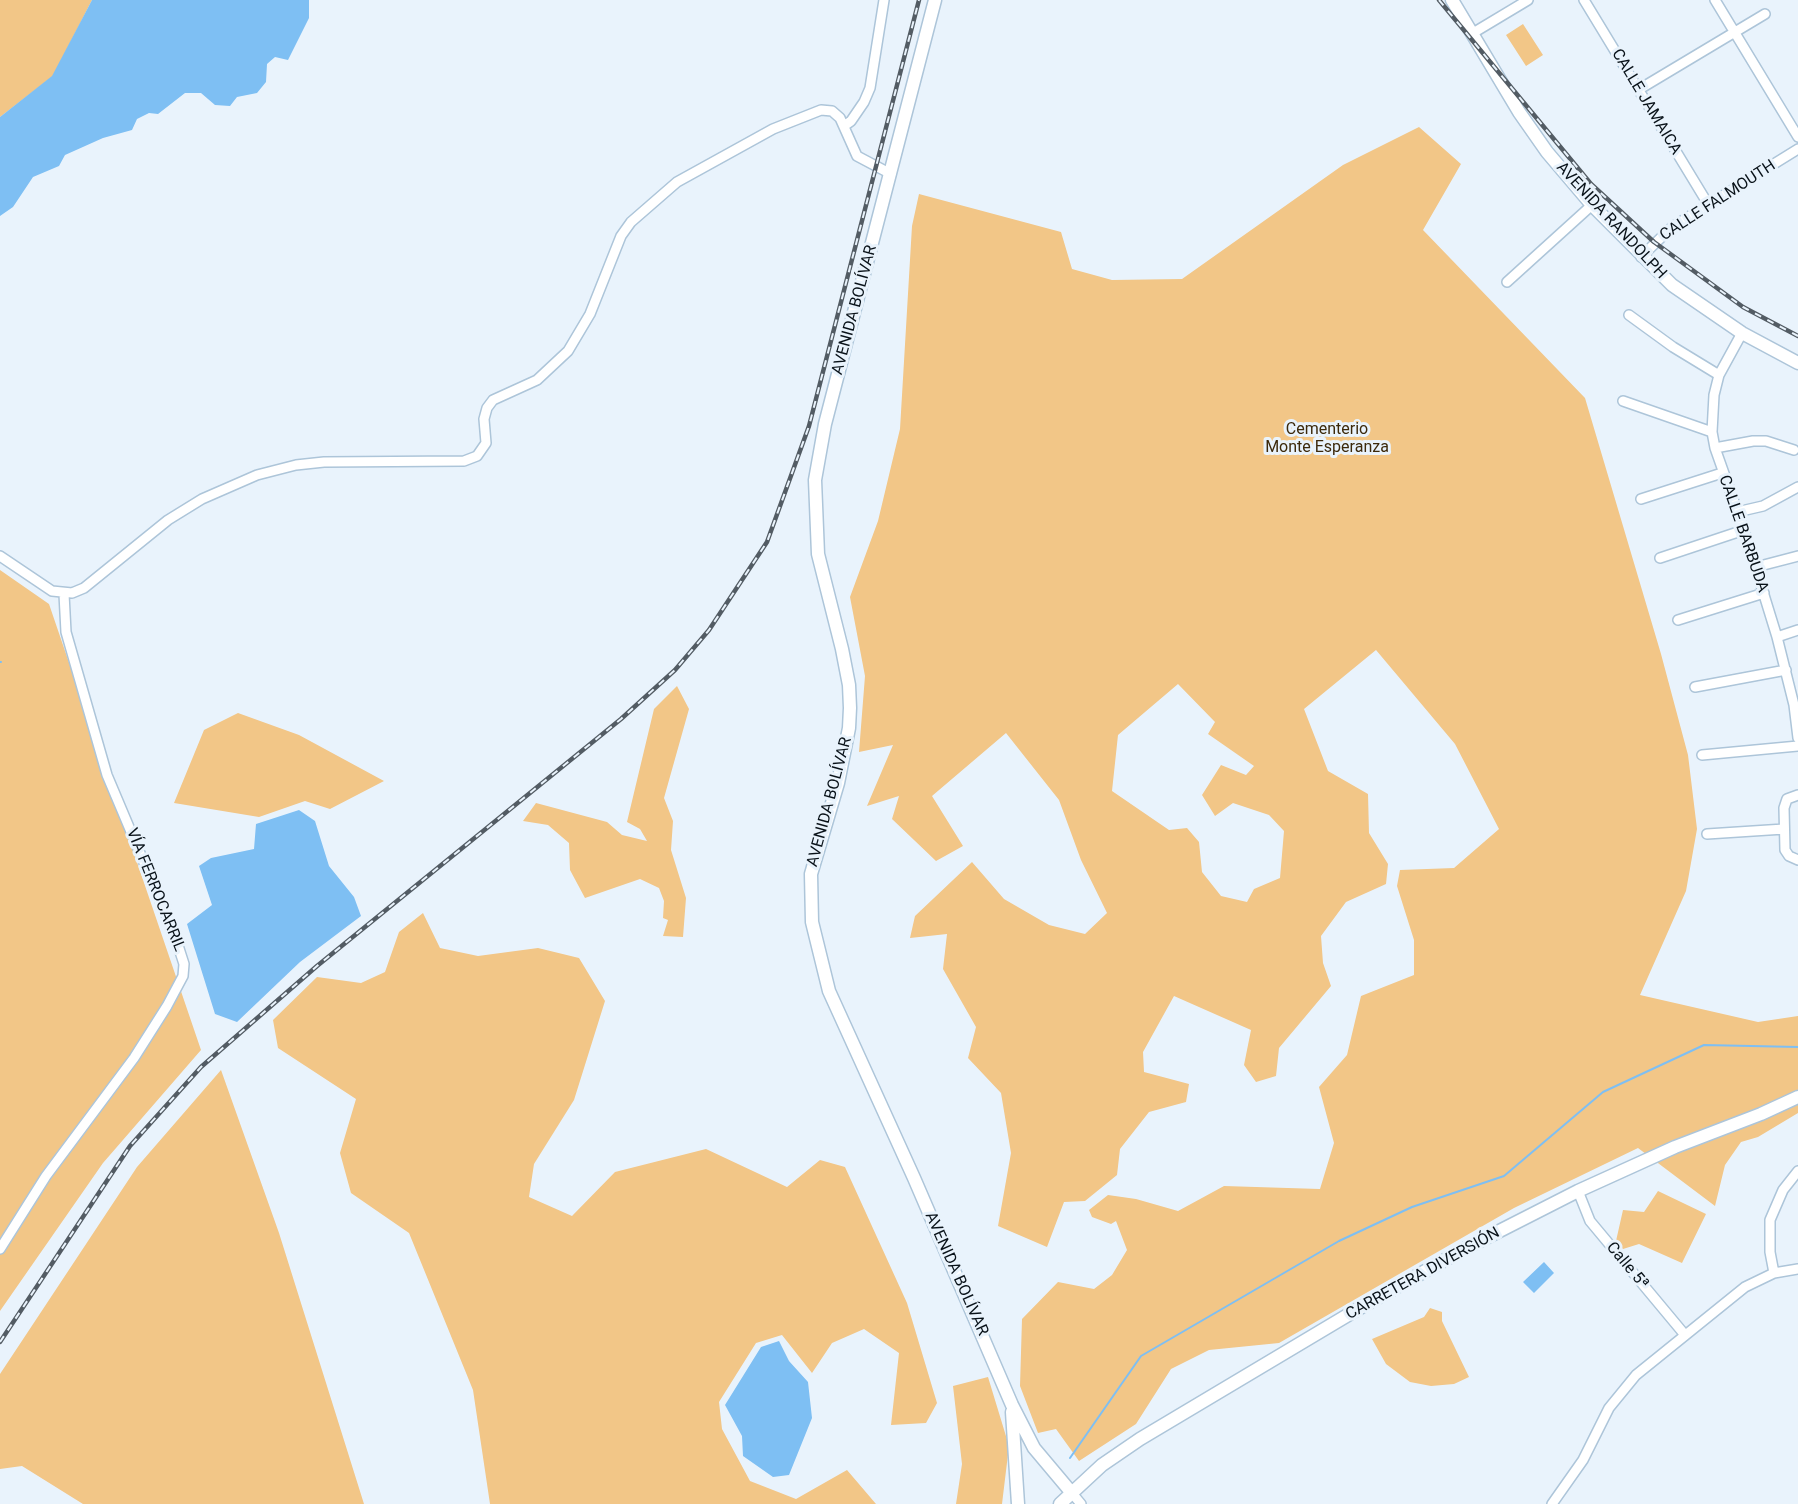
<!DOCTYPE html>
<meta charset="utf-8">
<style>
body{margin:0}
canvas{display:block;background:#e9f3fc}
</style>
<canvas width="1798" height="1504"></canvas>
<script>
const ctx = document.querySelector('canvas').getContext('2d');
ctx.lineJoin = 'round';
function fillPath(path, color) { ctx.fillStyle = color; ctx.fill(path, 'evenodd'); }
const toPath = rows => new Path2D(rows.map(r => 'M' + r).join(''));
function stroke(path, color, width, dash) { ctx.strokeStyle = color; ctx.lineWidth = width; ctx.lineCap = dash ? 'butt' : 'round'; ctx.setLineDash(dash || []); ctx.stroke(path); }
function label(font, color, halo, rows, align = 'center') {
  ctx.font = font + ' Roboto,sans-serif'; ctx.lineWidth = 6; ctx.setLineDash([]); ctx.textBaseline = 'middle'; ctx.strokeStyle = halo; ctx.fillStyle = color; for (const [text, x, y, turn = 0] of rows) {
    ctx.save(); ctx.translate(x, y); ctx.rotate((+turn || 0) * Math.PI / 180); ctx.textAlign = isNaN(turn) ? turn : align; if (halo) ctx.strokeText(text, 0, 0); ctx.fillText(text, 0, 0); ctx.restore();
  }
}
const green = toPath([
 [0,0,92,0,53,76,0,117],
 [1523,24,1543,55,1526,66,1506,35],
 [1419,127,1461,164,1423,230,1585,398,1661,654,1688,755,1697,829,1686,891,1640,995,1758,1022,1798,1016,1798,1113,1758,1137,1741,1142,1725,1165,1715,1206,1638,1148,1514,1208,1279,1343,1209,1350,1171,1369,1136,1424,1079,1461,1056,1429,1038,1433,1020,1386,1022,1319,1058,1282,1094,1289,1112,1275,1127,1250,1116,1221,1111,1224,1092,1217,1089,1210,1108,1195,1136,1199,1178,1211,1224,1186,1320,1189,1334,1143,1319,1087,1347,1055,1361,996,1414,975,1414,940,1397,886,1400,870,1454,868,1499,829,1455,744,1376,650,1304,709,1328,771,1368,794,1369,833,1388,864,1386,884,1346,902,1321,936,1323,963,1331,986,1279,1048,1276,1076,1256,1082,1244,1065,1251,1030,1174,996,1143,1052,1144,1072,1189,1084,1186,1102,1149,1112,1120,1149,1117,1175,1085,1201,1064,1202,1047,1247,998,1226,1011,1153,1001,1093,968,1058,976,1027,943,969,947,934,910,938,915,916,972,862,1004,899,1049,925,1085,934,1107,913,1081,860,1059,800,1006,733,932,796,963,846,936,861,892,819,899,796,867,806,893,745,859,752,865,676,850,597,878,521,900,429,912,226,919,194,1061,232,1072,269,1112,280,1182,279,1343,165],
 [1178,684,1215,722,1208,734,1254,766,1246,775,1221,765,1202,795,1215,816,1233,803,1269,815,1284,831,1280,878,1254,889,1247,902,1221,896,1202,872,1199,842,1187,828,1169,830,1112,791,1118,735],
 [0,570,49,604,201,1050,103,1163,0,1311],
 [677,686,689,709,664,798,673,821,671,850,686,898,683,937,663,936,668,920,663,918,664,901,659,888,640,879,585,898,570,870,569,843,548,825,523,821,536,803,607,822,622,835,647,841,640,829,627,822,654,709],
 [238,713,299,735,384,781,330,809,305,801,259,817,174,803,204,730],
 [423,913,440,948,478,956,538,948,579,958,605,1001,574,1100,534,1164,529,1197,572,1216,615,1172,706,1149,787,1187,820,1160,845,1167,907,1303,937,1403,926,1423,891,1425,899,1353,864,1329,832,1343,812,1373,782,1335,756,1343,719,1402,722,1429,750,1481,796,1499,847,1470,876,1504,490,1504,473,1390,409,1233,351,1193,340,1153,356,1099,278,1048,273,1020,317,977,361,983,385,972,399,932],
 [221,1070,279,1233,364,1504,83,1504,22,1466,0,1469,0,1374,137,1167],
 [1658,1191,1706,1214,1682,1263,1639,1244,1623,1249,1616,1241,1623,1210,1644,1212],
 [1430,1308,1442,1312,1442,1321,1469,1377,1454,1384,1431,1386,1410,1382,1386,1364,1372,1339,1424,1317],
 [988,1377,1009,1446,1002,1504,956,1504,962,1464,953,1386]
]);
const water = toPath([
 [92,0,309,0,309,18,288,60,275,57,267,64,266,82,257,93,237,97,230,106,215,105,201,93,185,93,158,114,149,113,137,119,132,130,103,138,65,155,59,166,33,177,13,207,0,216,0,117,52,76],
 [299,810,315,821,329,866,354,897,361,916,300,962,237,1022,215,1014,187,924,212,905,199,866,211,858,254,849,256,824],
 [1544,1262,1554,1273,1534,1293,1523,1282],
 [779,1341,789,1361,808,1382,812,1418,789,1475,773,1477,743,1456,742,1436,725,1405,761,1347]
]);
const stream = toPath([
 [0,662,1,662],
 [1070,1458,1141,1356,1339,1241,1412,1207,1504,1176,1603,1092,1704,1045,1798,1047]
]);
const minor = toPath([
 [1584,0,1708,204],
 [1715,0,1798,137],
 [1473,33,1528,0],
 [1638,90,1765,14],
 [844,126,851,121,864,102,870,88,884,0],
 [1641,257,1672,227,1798,149],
 [1507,282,1592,205],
 [1629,315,1673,347,1719,375],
 [1742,333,1719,375,1714,395,1712,432,1715,448,1744,530,1777,637,1794,705,1798,738],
 [1623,401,1712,432],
 [1715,448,1753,441,1766,441,1794,450],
 [1641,499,1722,473],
 [1737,512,1763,506,1798,487],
 [0,556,52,591,72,593,84,588,168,520,202,499,257,475,296,465,324,462,464,461,477,456,486,443,484,419,487,408,493,400,537,380,568,351,590,314,621,236,631,222,677,182,773,129,821,110,832,111,840,118,857,156,891,174],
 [1660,558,1744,530],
 [1756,567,1798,556],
 [1678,620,1764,593],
 [1777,637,1798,630],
 [1695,687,1786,670],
 [1702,755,1798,746],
 [1798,795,1787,799,1784,808,1785,850,1789,856,1798,860],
 [1707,834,1784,829],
 [1578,1191,1590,1221,1685,1335],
 [0,1249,46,1176,134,1058,167,1006,183,976,184,964,175,936,107,775,66,632,64,594],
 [1774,1273,1770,1252,1770,1220,1783,1190,1798,1171],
 [1071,1492,1081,1504],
 [1552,1504,1583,1460,1609,1408,1636,1375,1745,1287,1774,1273,1798,1269]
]);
const secondary = toPath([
 [935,0,825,424,815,480,818,554,842,649,849,685,850,708,849,728,838,783,811,874,812,922,829,991,914,1178,1012,1405,1034,1448,1071,1492],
 [1452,0,1519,112,1547,152,1592,205,1672,285,1742,333,1798,363],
 [1012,1412,1018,1504],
 [1060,1504,1102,1465,1140,1439,1363,1306,1468,1247,1578,1191,1675,1147,1761,1114,1798,1097]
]);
const rail = toPath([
 [1439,0,1591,184,1654,242,1743,307,1798,336],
 [0,1342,130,1146,201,1067,317,966,621,719,675,670,709,630,767,542,809,426,919,0]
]);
const streetNames = [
 ["CALLE JAMAICA",1646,102,59],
 ["CALLE FALMOUTH",1718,201,-33],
 ["AVENIDA RANDOLPH",1611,221,47],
 ["AVENIDA BOLÍVAR",855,310,-75],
 ["CALLE BARBUDA",1743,534,71],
 ["AVENIDA BOLÍVAR",830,802,-75],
 ["VÍA FERROCARRIL",155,890,68],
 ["Calle 5ª",1627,1266,50],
 ["AVENIDA BOLÍVAR",956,1274,66],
 ["CARRETERA DIVERSIÓN",1423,1274,-29]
];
const parkNames = [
 ["Cementerio",1327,430],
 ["Monte Esperanza",1327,448]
];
fillPath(green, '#f2c687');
fillPath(water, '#7ebff3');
stroke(stream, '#7ebff3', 2);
stroke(minor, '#adc5d9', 12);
stroke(secondary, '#adc5d9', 15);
stroke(minor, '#fff', 9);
stroke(secondary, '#fff', 12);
stroke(rail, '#535c64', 4.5);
stroke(rail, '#e9f3fc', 2, [7]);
label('16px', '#091219', '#e9f3fc', streetNames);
label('16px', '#3c290b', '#e9f3fc', parkNames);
</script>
